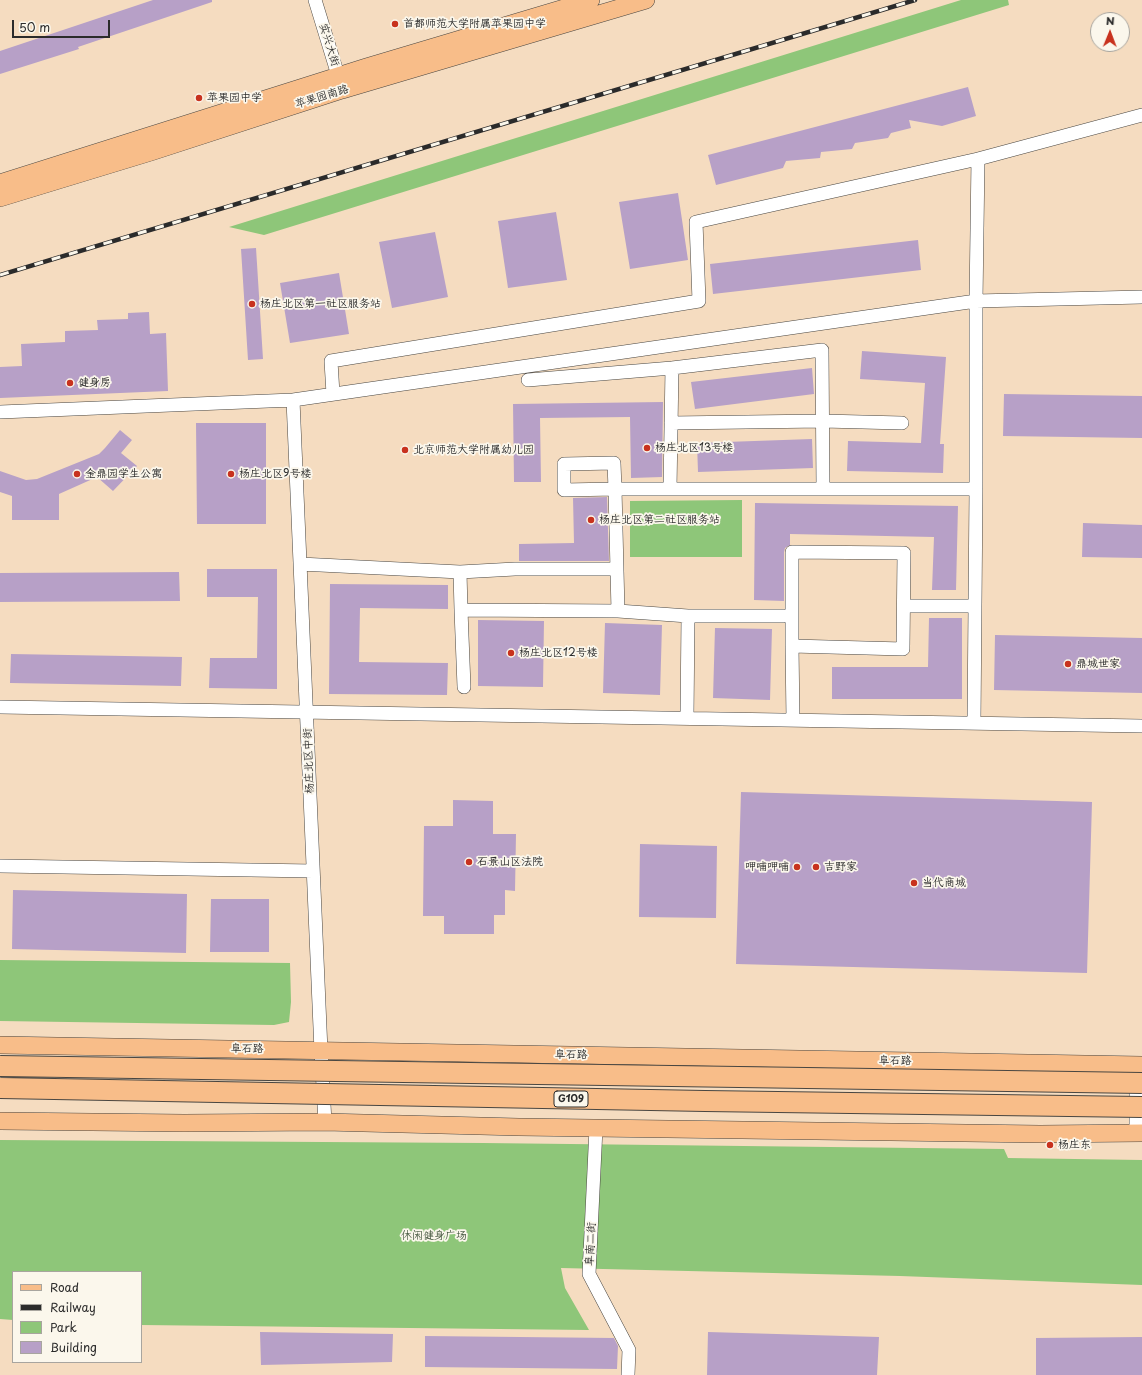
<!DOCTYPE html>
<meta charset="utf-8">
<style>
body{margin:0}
#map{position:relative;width:1142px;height:1375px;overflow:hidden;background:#f5dcc0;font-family:"Playpen Sans",sans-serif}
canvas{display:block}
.legend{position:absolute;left:12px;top:1271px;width:130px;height:92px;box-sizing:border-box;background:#fbf7ec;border:1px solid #a8a59f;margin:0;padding:5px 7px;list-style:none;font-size:12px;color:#2b2b2b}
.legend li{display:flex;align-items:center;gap:8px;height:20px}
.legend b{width:20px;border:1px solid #a8a59f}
.north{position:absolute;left:1090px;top:12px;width:40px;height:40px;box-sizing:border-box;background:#fbf7ec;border:1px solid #a8a59f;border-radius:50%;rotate:1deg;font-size:11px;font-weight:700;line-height:16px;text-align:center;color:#2b2b2b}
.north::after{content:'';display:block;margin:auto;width:14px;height:18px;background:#c8321e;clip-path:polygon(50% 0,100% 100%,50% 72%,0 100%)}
.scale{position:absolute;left:12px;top:20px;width:98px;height:18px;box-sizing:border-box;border:2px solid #2b2b2b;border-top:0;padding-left:5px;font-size:12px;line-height:14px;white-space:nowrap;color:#2b2b2b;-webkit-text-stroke:3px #fbf7ec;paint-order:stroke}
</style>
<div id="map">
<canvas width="1142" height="1375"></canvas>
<ul class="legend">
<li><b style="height:5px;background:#f8bd89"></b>Road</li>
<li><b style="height:5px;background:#2b2b2b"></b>Railway</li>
<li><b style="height:11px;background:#8ec679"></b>Park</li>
<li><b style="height:11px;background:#b7a0c7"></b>Building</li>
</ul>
<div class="north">N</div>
<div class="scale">50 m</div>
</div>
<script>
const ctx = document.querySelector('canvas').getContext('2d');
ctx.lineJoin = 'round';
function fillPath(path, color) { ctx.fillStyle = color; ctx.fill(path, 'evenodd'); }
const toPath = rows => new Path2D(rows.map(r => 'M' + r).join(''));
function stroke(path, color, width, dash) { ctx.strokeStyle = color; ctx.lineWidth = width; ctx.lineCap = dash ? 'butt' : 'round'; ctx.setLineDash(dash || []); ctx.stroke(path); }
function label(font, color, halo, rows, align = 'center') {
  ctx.font = font + ' "Playpen Sans","LXGW WenKai TC",sans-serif'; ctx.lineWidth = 3.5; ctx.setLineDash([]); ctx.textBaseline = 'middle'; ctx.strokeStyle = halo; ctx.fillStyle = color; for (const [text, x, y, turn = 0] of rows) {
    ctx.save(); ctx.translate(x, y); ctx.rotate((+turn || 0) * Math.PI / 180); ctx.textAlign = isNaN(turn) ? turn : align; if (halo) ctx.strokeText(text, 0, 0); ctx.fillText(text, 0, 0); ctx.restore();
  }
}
const green = toPath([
 [961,0,1008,0,1009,5,264,235,229,227],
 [742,500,742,557,630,557,630,501],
 [0,960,290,963,291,1002,289,1022,274,1025,0,1021],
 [0,1140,483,1143,1004,1149,1008,1158,1142,1160,1142,1285,900,1276,561,1268,565,1288,589,1330,141,1325,141,1272,13,1272,13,1320,0,1319]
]);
const building = toPath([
 [153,0,212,0,212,2,78,47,79,49,0,74,0,51],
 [968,87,976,116,942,126,909,120,911,128,891,133,888,138,855,143,852,149,821,152,820,158,786,161,783,168,716,185,708,155],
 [678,193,688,260,630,269,619,202],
 [556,212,567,280,508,288,498,221],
 [435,232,448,297,392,308,379,242],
 [918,240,921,270,713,294,710,264],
 [256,248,263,359,248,360,241,249],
 [339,273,349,334,290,343,280,283],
 [149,312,150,334,166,333,168,391,0,398,0,367,22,366,21,344,65,342,65,331,98,330,97,320,128,319,128,313],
 [862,351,946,357,940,444,944,444,943,473,847,471,848,441,921,443,925,383,860,379],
 [812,368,814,394,695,409,691,382],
 [1004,394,1142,396,1142,438,1003,436],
 [663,402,662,477,631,478,630,417,540,418,541,482,514,482,513,404],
 [196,423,266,423,266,524,197,524],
 [120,430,132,440,121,453,137,466,113,491,97,477,59,494,59,520,12,520,12,496,0,492,0,471,26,480,37,479,99,454,105,448],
 [812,439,813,468,698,472,697,443],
 [607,497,609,561,519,561,519,544,574,543,573,498],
 [755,503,958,506,956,590,932,590,934,537,790,534,790,545,785,548,784,552,784,601,754,600],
 [1083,523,1142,525,1142,558,1082,557],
 [207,569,277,569,277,689,209,688,210,658,257,658,258,597,207,597],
 [179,572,180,601,0,602,0,573],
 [330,584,448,585,448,609,360,608,359,662,448,663,447,695,329,694],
 [929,618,962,618,962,699,832,699,832,667,928,667],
 [478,620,544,621,543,687,478,686],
 [605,623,662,625,660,695,603,693],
 [715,628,772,629,770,700,713,698],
 [995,635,1142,638,1142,693,994,690],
 [11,654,182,657,181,686,10,683],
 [741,792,1092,802,1087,973,736,964],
 [453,800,493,801,493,834,516,834,515,891,505,890,505,915,494,915,494,934,444,934,444,916,423,916,424,826,453,826],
 [640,844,717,846,716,918,639,917],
 [13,890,187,894,186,953,12,949],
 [211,899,269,899,269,952,210,952],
 [260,1332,393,1334,392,1362,261,1365],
 [708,1332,879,1337,877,1375,707,1375],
 [425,1336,614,1338,618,1346,617,1369,425,1367],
 [1142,1337,1142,1375,1036,1375,1036,1338]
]);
const minor = toPath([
 [315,0,341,85],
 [672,368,822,350,823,489],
 [528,380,672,368,670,489],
 [333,394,331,361,699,301,696,222,978,159],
 [293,400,321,1051,325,1122],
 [0,412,293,400,976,301,1142,297],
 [671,423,823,421,902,423],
 [300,564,460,572,461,610],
 [460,572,515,569,617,569],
 [904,606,975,606],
 [688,616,784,616],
 [792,646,903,649,904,553,792,552,792,646,793,720],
 [464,687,461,610,618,611],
 [0,707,1142,726],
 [687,718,688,616,618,611,615,489,614,463,564,464,564,490,615,489,976,489],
 [974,723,976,489,976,301,978,159,1142,115],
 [0,866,313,871],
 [1136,1075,1136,1133],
 [596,1128,589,1274,629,1350,628,1375]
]);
const major = toPath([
 [0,183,366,67,591,0],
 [0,198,151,152,342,90,646,0],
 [0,1045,1142,1065],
 [0,1121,184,1123,325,1122,519,1127,1040,1134,1142,1133]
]);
const rail = toPath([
 [0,275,915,0]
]);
const highwayBridge = toPath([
 [0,1066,1142,1083],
 [0,1088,705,1101,1142,1107]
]);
const markers = [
 [395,24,4,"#c8321e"],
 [199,98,4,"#c8321e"],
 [252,304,4,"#c8321e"],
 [70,383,4,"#c8321e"],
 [647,448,4,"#c8321e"],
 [405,450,4,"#c8321e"],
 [77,474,4,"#c8321e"],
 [231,474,4,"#c8321e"],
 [591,520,4,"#c8321e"],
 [511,653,4,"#c8321e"],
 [1068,664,4,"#c8321e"],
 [469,862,4,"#c8321e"],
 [797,867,4,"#c8321e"],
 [816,867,4,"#c8321e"],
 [914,883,4,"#c8321e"],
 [1050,1145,4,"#c8321e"]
];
const shields = [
 [571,1099,34]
];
const shieldNames = [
 ["G109",571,1099]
];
const poiNames = [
 ["首都师范大学附属苹果园中学",403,24],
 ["苹果园中学",207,98],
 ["杨庄北区第一社区服务站",260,304],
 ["健身房",78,383],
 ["杨庄北区13号楼",655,448],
 ["北京师范大学附属幼儿园",413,450],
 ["金鼎园学生公寓",85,474],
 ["杨庄北区9号楼",239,474],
 ["杨庄北区第二社区服务站",599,520],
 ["杨庄北区12号楼",519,653],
 ["鼎城世家",1076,664],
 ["石景山区法院",477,862],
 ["呷哺呷哺",789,867,"right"],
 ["吉野家",824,867],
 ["当代商城",922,883],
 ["杨庄东",1058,1145]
];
const streetNames = [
 ["实兴大街",329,45,73],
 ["苹果园南路",322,97,-17],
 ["杨庄北区中街",309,761,-92],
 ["阜石路",247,1049,1],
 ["阜石路",571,1055,1],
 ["阜石路",895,1061,1],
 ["阜南二街",591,1244,-87]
];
const parkNames = [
 ["休闲健身广场",434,1236]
];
fillPath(green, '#8ec679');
fillPath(building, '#b7a0c7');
stroke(minor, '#494641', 14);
stroke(major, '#494641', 18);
stroke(minor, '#fff', 13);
stroke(major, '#f8bd89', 17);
stroke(rail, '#2b2b2b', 4.5);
stroke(rail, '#fbf7ec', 3, [9]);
stroke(highwayBridge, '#494641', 22, []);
stroke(highwayBridge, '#f8bd89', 20);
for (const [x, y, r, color] of markers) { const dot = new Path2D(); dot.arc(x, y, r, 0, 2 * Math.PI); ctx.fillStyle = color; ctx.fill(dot); stroke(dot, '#fbf7ec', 1.5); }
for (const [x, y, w] of shields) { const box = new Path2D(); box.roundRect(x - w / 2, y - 8, w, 16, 3); ctx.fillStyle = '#fbf7ec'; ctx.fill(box); stroke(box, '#2b2b2b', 1); }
label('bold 10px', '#2b2b2b', null, shieldNames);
label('11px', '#2b2b2b', '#fbf7ec', poiNames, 'left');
label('11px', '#2b2b2b', '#fbf7ec', streetNames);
label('11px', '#495a42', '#fbf7ec', parkNames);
</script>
